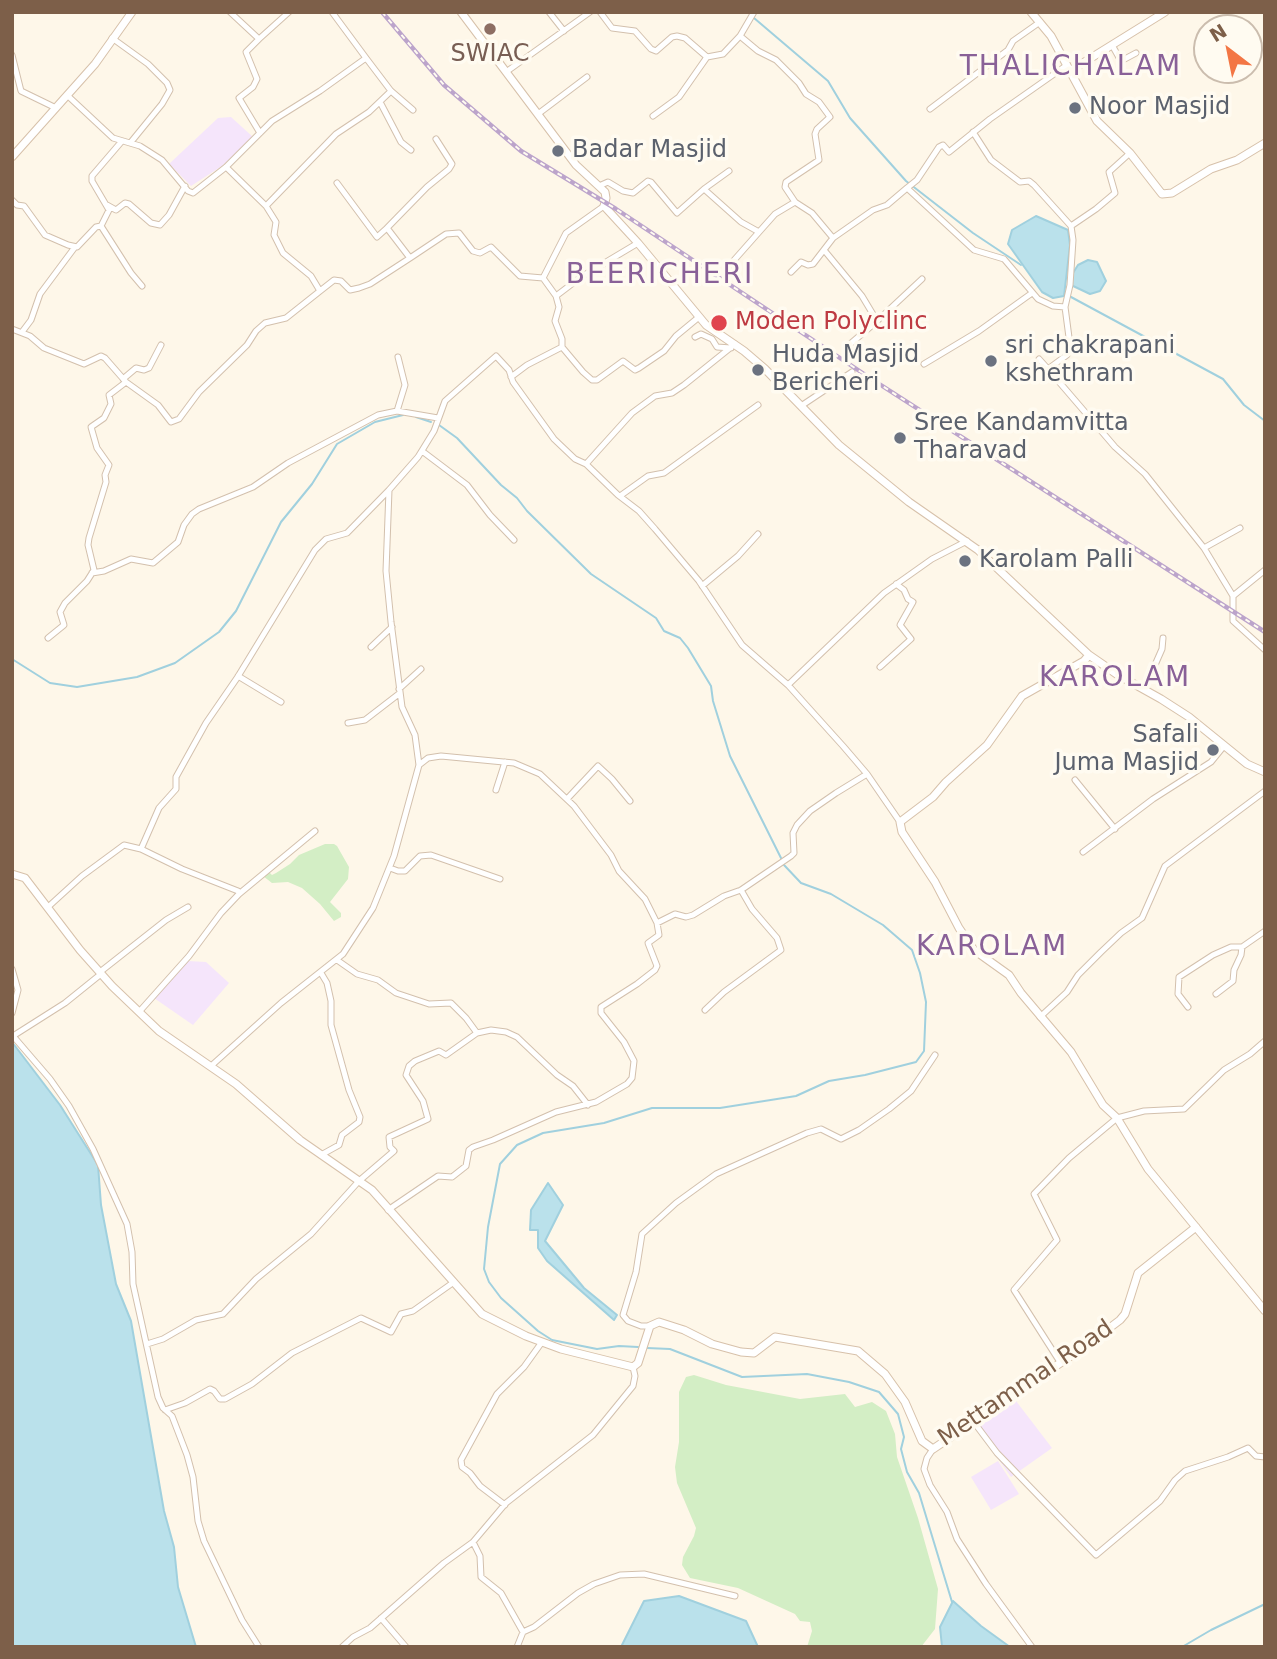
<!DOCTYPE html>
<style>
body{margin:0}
#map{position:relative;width:1277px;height:1659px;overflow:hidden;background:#fef7e9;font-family:"DejaVu Sans",sans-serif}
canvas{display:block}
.frame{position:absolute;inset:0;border:14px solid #7d5f49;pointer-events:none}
.north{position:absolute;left:1193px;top:14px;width:70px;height:70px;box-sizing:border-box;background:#fffbf1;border:2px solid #cbbdae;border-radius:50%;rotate:328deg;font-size:19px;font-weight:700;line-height:28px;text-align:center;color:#7d5f49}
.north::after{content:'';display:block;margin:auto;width:24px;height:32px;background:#f37644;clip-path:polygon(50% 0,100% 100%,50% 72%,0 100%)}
</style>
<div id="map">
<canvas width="1277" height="1659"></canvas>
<div class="frame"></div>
<div class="north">N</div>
</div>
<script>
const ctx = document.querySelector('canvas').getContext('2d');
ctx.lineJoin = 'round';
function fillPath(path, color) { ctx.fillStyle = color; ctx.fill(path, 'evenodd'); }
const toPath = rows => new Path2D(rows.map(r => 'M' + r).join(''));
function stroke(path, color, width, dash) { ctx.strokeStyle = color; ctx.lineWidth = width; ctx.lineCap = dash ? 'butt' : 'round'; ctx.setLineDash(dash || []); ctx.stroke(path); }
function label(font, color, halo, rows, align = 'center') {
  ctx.font = font + ' "DejaVu Sans",sans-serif'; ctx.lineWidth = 7; ctx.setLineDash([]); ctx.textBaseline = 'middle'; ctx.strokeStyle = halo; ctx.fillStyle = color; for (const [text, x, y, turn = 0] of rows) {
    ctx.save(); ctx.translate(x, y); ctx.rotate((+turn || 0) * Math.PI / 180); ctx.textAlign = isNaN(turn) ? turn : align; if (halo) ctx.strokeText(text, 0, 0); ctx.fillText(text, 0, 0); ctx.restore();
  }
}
const education = toPath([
 [231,117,253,137,222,166,191,186,169,164,218,118],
 [188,961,206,962,229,983,193,1025,154,998],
 [1013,1397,1052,1448,1011,1477,973,1424],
 [998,1461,1019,1494,991,1510,971,1477]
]);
const green = toPath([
 [325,844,334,844,337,846,349,867,348,879,330,902,341,913,341,917,334,921,320,904,302,888,288,882,272,883,263,876,269,872,272,875,276,873,290,864,299,855],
 [694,1375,726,1385,800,1399,845,1394,855,1407,872,1402,886,1411,895,1434,897,1457,918,1518,938,1589,935,1629,921,1647,807,1647,812,1631,810,1622,800,1621,795,1614,738,1588,690,1578,682,1565,683,1557,694,1536,696,1528,677,1483,675,1467,679,1442,679,1392,686,1377]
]);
const water = toPath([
 [1036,216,1068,230,1070,245,1064,296,1053,298,1042,292,1008,244,1012,230,1036,216],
 [1088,260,1097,262,1106,281,1100,291,1090,294,1071,285,1073,273,1078,265,1088,260],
 [12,1042,60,1105,98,1165,101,1205,116,1284,131,1321,164,1511,174,1547,178,1587,196,1647,12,1647,12,1042],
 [548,1183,563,1205,545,1241,584,1288,617,1315,614,1320,547,1261,538,1248,538,1230,530,1230,531,1210,548,1183],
 [679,1596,746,1621,758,1647,621,1647,644,1601,679,1596],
 [953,1601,981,1626,1010,1647,942,1647,940,1627,953,1601]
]);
const stream = toPath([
 [754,18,828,81,850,118,906,181,973,233,1021,265],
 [1071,297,1223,379,1244,405,1265,421],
 [416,417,431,422],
 [439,425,457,438,501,485,517,498,527,511,591,574,656,618,664,631,680,638,688,648,711,686,713,701,730,756,782,860],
 [12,659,50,683,77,687,137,677,175,663,219,632,236,611,281,522,312,484,337,444,375,422,403,415],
 [638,1347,619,1346,597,1349,552,1340,538,1331,501,1298,489,1282,484,1269,488,1227,500,1164,517,1145,543,1133,604,1123,652,1108,720,1108,796,1096,829,1081,865,1075,916,1062,924,1051,926,1002,920,973,912,950,883,925,831,894,801,883,784,865],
 [647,1348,670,1349,742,1377,807,1374,849,1382,879,1392,898,1414,904,1437,901,1449,907,1472,919,1493,952,1602],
 [1182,1647,1211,1630,1265,1604]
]);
const minor = toPath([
 [230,12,259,39,289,12],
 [332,12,366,58],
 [549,12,564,31],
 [600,12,612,28,635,31,651,49,656,51,672,37,677,36,685,38,707,57,723,54,740,36,754,12],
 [740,36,758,51,776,60,799,83,806,94,819,102,830,117,817,129,815,134,819,160,786,182,785,187,795,202],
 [112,38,148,64,167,83,170,90,162,104,131,142],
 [259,39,246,52,257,79,253,87,239,98,260,133],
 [1112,45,1121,61,1136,53],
 [12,55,21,91,56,108],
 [506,72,590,12],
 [68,96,113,138,140,146,162,160,188,191,193,193,226,167,272,121,320,91,366,58,391,91,413,110],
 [380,102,401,142,411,150],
 [930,109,1008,50,1013,41,1040,22],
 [538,114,587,77],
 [653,116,679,97,707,57],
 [973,132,991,160,1020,182,1029,181,1034,185,1071,226],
 [1130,153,1109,172,1115,193,1096,209,1071,226,1073,240,1070,285,1065,307,1070,345,1067,355,1048,369,1115,447,1145,474,1204,548,1233,596,1233,621,1265,650],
 [226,167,266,206,276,222,274,235,283,253,311,276,320,291,334,280,341,281,350,290,359,288,370,284,410,258],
 [337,183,377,237,387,228,410,258,446,234,459,233,473,251,480,253,491,247,520,276,543,278,556,296,559,307,555,321,562,339,562,347,527,365,511,377],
 [599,186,608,182,623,191,633,193,648,181,651,182,677,213,704,189,741,222,759,232,775,214,795,202,812,213,833,238,873,210,887,205,907,188,974,250,1004,259,1038,299,1053,306,1065,307],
 [907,188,917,180,939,147,943,145,949,152,990,119,1067,65],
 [704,189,729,171],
 [12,200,17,205,24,206,45,235,68,245,77,247,96,227,101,226,131,273,142,286],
 [107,205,116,210,125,203,129,204,151,223,160,225,169,215,185,186],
 [266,206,336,134,369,112,391,91],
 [101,226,109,210,92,181,92,176,122,141],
 [387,228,427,187,449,169,452,164,436,139],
 [824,250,862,296,877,321,849,345],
 [728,267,759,232],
 [791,272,801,262,808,265,813,264,833,238],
 [543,278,566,233,604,206],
 [556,296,581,277,638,243],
 [877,321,922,279],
 [12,329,30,336,44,348,84,364,101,356,105,358,126,382,158,405,171,422,179,419,199,392,247,345,256,331,265,323,286,318,320,291],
 [22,332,31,320,40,294,75,247],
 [695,337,701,334,712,339,717,347,731,348],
 [735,344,684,385,672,393,655,396,632,413,586,464,618,495,639,511,655,529,699,581,742,645,788,685,843,746,867,774,900,822],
 [562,347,583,372,592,380,597,380,623,361,635,370,639,368,664,351,676,336,699,317],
 [1039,359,1048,369],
 [924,364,979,331,1032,293],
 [123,379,136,368,144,370,149,368,161,345],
 [801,406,852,372],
 [397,411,405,385,398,357],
 [422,451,467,485,490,515,514,540],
 [620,496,648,476,664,473,758,405],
 [1204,548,1240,528],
 [92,573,104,571,131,559,153,563,178,542,184,525,192,514,199,509,253,487,288,463,378,415,397,411,438,418],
 [702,586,738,556,758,534],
 [1233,596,1265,570],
 [48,638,64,625,60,612,65,603,87,581,94,570,88,545,89,538,106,482,105,475,109,465,97,448,91,427,104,418,111,404,109,395,126,382],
 [371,647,392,627],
 [880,667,911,639,900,625,913,602,908,599,904,590,896,584],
 [238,676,281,702],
 [788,685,884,593,932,559,967,541],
 [1140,686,1144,685,1151,674,1162,649,1163,638],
 [399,689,421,669],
 [348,723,365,720,400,693],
 [419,765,428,758,441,756,514,763,540,774,574,806,611,855,619,871,645,899,657,923,675,914,686,917,693,915,724,896,741,890,791,856,794,853,793,833,797,825,810,811,836,793,867,774],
 [1075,780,1115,829],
 [496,790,505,762],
 [567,799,598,766,612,779,630,801],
 [1083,852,1153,799,1211,762,1224,746],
 [390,868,398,871,405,871,420,856,431,855,500,879],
 [239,894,315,831],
 [48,907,82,876,124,845,141,849,159,808,176,789,176,777,206,723,237,678,315,550,326,539,347,533,389,490],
 [12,969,18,990,12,1013],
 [100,972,166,920,188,907],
 [101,974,65,1003,13,1036,50,1079,69,1106,93,1149,127,1224,132,1252,133,1284,158,1397,163,1408,172,1416,187,1455,193,1477,198,1521,204,1541,242,1620,259,1647],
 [1216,994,1233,981,1234,970,1241,955,1242,947],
 [1188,1007,1178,994,1179,977,1213,955,1231,947,1242,947,1265,931],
 [705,1010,724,992,781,950,777,938,752,909,741,890],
 [139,1012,189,956,221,913,239,894,238,891,182,869,141,849],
 [1040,1017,1067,992,1078,975,1101,952,1121,933,1142,918,1165,866,1265,791],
 [477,1033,491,1030,506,1032,517,1037,557,1075,573,1086,588,1105],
 [211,1066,281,1003,343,954,373,908,394,856,419,765,415,735,402,707,391,622,386,571,389,490,418,457,434,431,445,401,496,356,509,370,513,382,554,439,575,459,586,464],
 [321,1155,339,1145,342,1135,359,1122,360,1117,349,1090,331,1025,331,1001,327,983,321,973],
 [388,1210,438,1176,452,1177,466,1166,469,1150,473,1147,493,1140,556,1112,596,1102,627,1084,632,1078,634,1061,624,1042,601,1013,601,1007,637,984,655,970,657,966,648,943,659,935,657,923],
 [650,1326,641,1326,628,1321,623,1315,636,1272,642,1234,676,1203,716,1174,807,1133,821,1129,841,1139,859,1130,889,1109,911,1091,935,1055],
 [147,1344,163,1339,196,1320,223,1314,256,1279,311,1234,359,1181,394,1151,390,1147,389,1137,428,1119,423,1101,406,1075,409,1066,415,1061,439,1051,446,1055,477,1033,466,1018,451,1003,429,1004,396,993,378,980,357,974,337,960],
 [1060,1362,1014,1290,1057,1240,1034,1194,1069,1158,1117,1118,1144,1111,1184,1109,1224,1070,1250,1054,1265,1041],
 [165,1410,185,1403,210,1389,214,1391,220,1399,225,1399,252,1384,292,1353,361,1318,391,1332,401,1314,413,1311,454,1282],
 [973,1421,997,1453,1096,1555,1160,1501,1175,1480,1185,1471,1228,1457,1248,1448,1256,1456,1265,1457],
 [933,1449,927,1458,924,1469,930,1485,947,1512,957,1539,986,1584,1032,1647],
 [505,1505,480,1486,470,1473,462,1467,461,1460,497,1394,524,1367,542,1342],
 [473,1542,480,1556,481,1577,501,1593,523,1632,534,1627,578,1593,594,1584,620,1575,644,1574,735,1596],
 [381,1618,406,1647],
 [342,1647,353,1637,370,1628,444,1563,473,1542,506,1503,593,1435,633,1386,635,1376,633,1367],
 [517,1647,523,1632]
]);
const secondary = toPath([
 [461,12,576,165,605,192,606,198,604,206,638,243,706,325,744,351,765,369,839,445,909,502,978,550,1089,655,1118,675,1161,699,1189,717,1247,764,1265,772],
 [1031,12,1051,36,1097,121,1130,153,1162,194,1172,193,1211,169,1237,160,1265,143],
 [1070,71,1165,12],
 [12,157,95,64,132,12],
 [1089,655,1084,661,1022,696,987,745,946,782,933,797,900,822,902,832,935,882,959,928,974,950,1009,975,1021,993,1071,1052,1103,1105,1117,1118,1148,1169,1265,1311],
 [12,874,25,878,80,950,112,986,159,1031,236,1084,300,1140,372,1190,482,1314,526,1336,561,1349,633,1367,638,1363,650,1326,659,1322,684,1330,712,1344,741,1352,754,1353,775,1337,858,1351,885,1374,905,1402,922,1441,933,1449,1087,1345,1120,1320,1125,1314,1138,1273,1196,1227]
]);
const rail = toPath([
 [382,12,444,85,521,151,616,209,873,380,1265,632]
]);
const markers = [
 [490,29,7,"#8d6e63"],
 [1075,108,7,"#6b7280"],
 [558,151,7,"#6b7280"],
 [719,323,9,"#e0444e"],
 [991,361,7,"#6b7280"],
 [758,370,7,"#6b7280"],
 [900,438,7,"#6b7280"],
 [965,561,7,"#6b7280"],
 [1213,750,7,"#6b7280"]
];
const educationNames = [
 ["SWIAC",490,55]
];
const worshipNames = [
 ["Noor Masjid",1089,108],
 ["Badar Masjid",572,151],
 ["sri chakrapani",1005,347],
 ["kshethram",1005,375],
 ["Huda Masjid",772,356],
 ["Bericheri",772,384],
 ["Sree Kandamvitta",914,424],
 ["Tharavad",914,452],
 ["Karolam Palli",979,561],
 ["Safali",1199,736,"right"],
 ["Juma Masjid",1199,764,"right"]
];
const healthNames = [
 ["Moden Polyclinc",735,323]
];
const streetNames = [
 ["Mettammal Road",1026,1384,-34]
];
const quarterNames = [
 ["THALICHALAM",1071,68],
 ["BEERICHERI",660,276],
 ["KAROLAM",1115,679],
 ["KAROLAM",992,948]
];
fillPath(education, '#f5e5fb');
fillPath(green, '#d3eec5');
fillPath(water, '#bae1eb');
stroke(water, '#a0d0de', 2);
stroke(stream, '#a0d0de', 2);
stroke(minor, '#d3c0ad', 7);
stroke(secondary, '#d7c1aa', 9);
stroke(minor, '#fff', 5);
stroke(secondary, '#fff', 7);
stroke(rail, '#bca4cb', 4.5);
stroke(rail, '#fffbf1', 2, [5]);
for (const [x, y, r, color] of markers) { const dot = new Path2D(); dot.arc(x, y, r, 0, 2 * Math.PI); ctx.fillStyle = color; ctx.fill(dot); stroke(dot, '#fffbf1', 2.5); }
label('24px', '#785e54', '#fffbf1', educationNames);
label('24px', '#5b616d', '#fffbf1', worshipNames, 'left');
label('24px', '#be3a42', '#fffbf1', healthNames, 'left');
label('24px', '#7d5f49', '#fffbf1', streetNames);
ctx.letterSpacing = '2px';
label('28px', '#896198', '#fffbf1', quarterNames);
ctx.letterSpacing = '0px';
</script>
